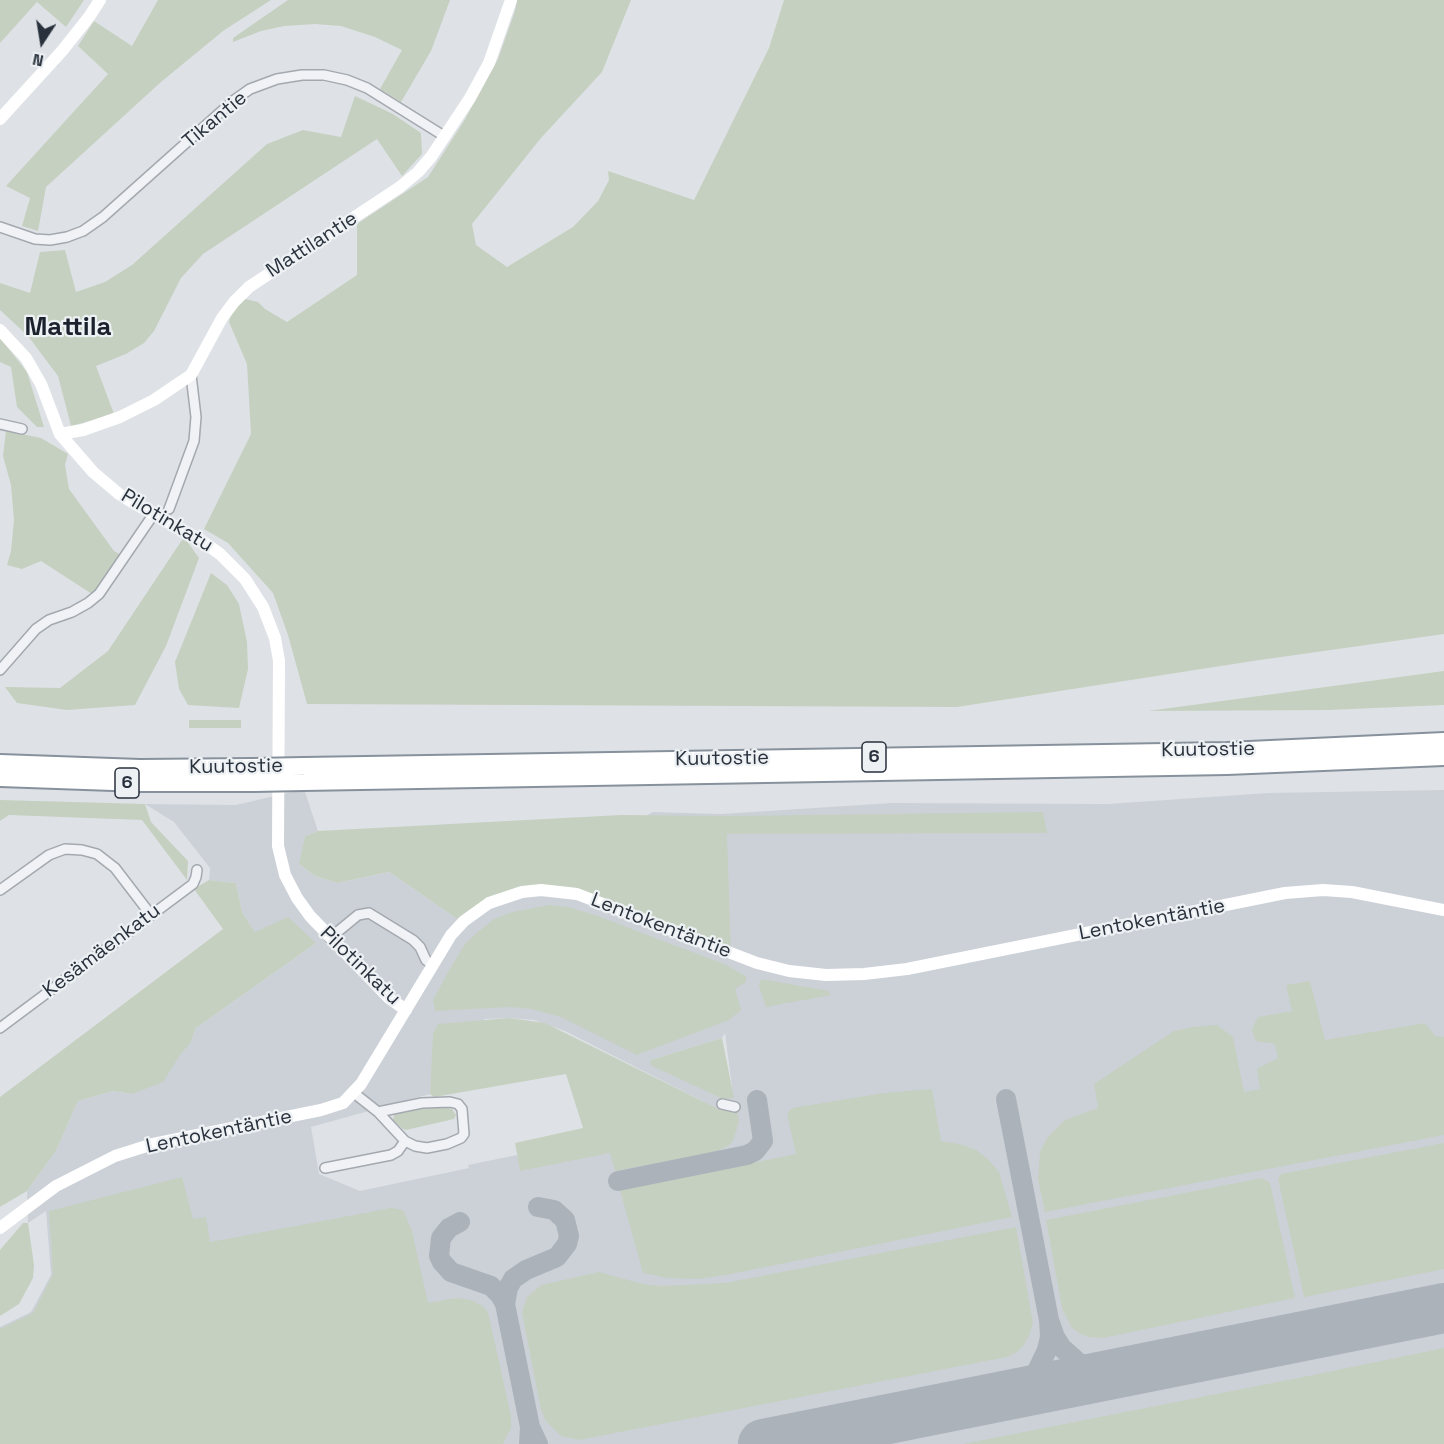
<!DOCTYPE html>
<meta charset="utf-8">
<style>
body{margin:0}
#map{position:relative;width:1444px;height:1444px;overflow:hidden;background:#dee2e6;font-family:"Space Grotesk",sans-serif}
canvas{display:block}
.north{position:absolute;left:12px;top:12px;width:60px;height:60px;-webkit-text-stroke:4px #edf1f4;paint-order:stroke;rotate:192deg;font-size:16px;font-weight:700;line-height:24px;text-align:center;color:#29313c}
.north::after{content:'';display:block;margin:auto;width:21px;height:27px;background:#29313c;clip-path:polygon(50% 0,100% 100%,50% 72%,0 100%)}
</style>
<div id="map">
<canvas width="1444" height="1444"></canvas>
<div class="north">N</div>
</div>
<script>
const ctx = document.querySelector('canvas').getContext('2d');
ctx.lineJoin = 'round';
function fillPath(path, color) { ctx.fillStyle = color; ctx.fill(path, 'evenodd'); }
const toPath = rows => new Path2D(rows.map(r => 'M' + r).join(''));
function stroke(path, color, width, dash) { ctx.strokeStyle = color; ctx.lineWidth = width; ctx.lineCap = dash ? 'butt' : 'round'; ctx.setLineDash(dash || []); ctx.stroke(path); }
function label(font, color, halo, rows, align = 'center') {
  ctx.font = font + ' "Space Grotesk",sans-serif'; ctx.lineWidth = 4.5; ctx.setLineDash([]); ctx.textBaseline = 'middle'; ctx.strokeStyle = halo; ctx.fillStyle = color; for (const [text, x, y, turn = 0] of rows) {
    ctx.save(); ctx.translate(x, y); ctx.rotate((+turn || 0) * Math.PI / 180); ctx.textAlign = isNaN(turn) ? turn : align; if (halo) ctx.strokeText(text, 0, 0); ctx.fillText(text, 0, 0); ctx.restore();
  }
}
const built = toPath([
 [304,789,318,831,305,836,300,865,315,876,337,883,389,872,456,918,464,921,653,812,721,814,892,803,1108,804,1268,793,1444,790,1444,1444,0,1444,0,1327,31,1312,51,1275,46,1211,28,1223,27,1191,56,1151,78,1101,113,1091,132,1094,190,1044,196,1028,316,943,255,932,242,912,236,883,209,880,210,868,174,822,145,804,236,805],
 [509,1018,534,1020,565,1031,704,1102,518,1158,517,1155,468,1165,469,1168,360,1191,319,1174,311,1127,430,1094,432,1067,485,1019],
 [725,1033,732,1087,725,1089,651,1060,722,1038]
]);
const green = toPath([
 [0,0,84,0,66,27,37,2,0,43],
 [158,0,271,0,223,31,161,82,46,187,38,231,22,226,30,198,6,186,108,74,78,46,94,21,132,46],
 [288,0,450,0,431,51,401,102,380,89,402,50,375,37,341,26,315,24,284,26,261,31,233,42,233,38],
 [517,0,631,0,602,72,541,138,472,224,476,245,507,267,573,227,598,201,609,180,608,171,694,200,769,48,784,0,1444,0,1444,634,1253,661,957,707,307,704,288,635,273,593,228,543,204,529,251,434,247,364,229,322,233,306,245,299,258,302,265,309,287,322,357,275,357,224,428,177,464,121,498,59,515,11],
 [355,96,393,114,421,133,422,154,402,176,377,139,203,254,181,278,154,331,144,343,126,354,96,366,114,414,71,426,58,376,28,336,0,310,0,283,30,293,40,252,65,250,76,292,105,282,132,265,267,144,303,130,341,137],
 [0,338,27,372,44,427,37,427,17,407,11,367,0,362],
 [6,431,41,438,68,454,65,465,69,489,114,551,121,555,92,594,41,561,22,569,7,565,11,551,14,520,11,485,3,456],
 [184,537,199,558,166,646,135,705,67,710,17,703,5,687,60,688,108,651],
 [211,573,227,585,239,604,247,642,248,669,239,708,188,705,179,689,175,662],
 [1444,671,1444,705,1329,710,1148,711],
 [189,720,241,720,241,728,189,728],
 [0,800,145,804,151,822,188,861,187,880,142,820,9,815,0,821],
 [1043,812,1047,833,727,834,731,954,600,902,522,892,464,921,456,918,389,872,337,883,315,876,299,864,305,836,318,831,621,815,727,816],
 [209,880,236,883,242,912,255,932,288,917,316,943,196,1028,190,1044,182,1052,163,1082,132,1094,113,1091,78,1101,56,1151,27,1191,0,1207,0,1097,223,929,194,889],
 [550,905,568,907,595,915,724,964,746,976,746,982,735,989,741,1010,729,1020,637,1055,561,1017,531,1009,511,1007,435,1011,433,1000,448,972,465,944,479,931,494,919,512,912],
 [761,979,829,991,831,995,766,1007,759,986],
 [1310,981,1325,1040,1425,1023,1435,1036,1444,1037,1444,1135,1045,1212,1038,1179,1040,1152,1047,1138,1065,1120,1098,1108,1094,1084,1174,1031,1193,1027,1217,1025,1233,1037,1244,1092,1260,1089,1257,1069,1278,1058,1275,1044,1255,1041,1252,1029,1258,1017,1292,1011,1286,985],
 [509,1018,545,1023,704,1102,721,1110,737,1112,739,1122,733,1141,728,1146,715,1152,615,1171,610,1153,520,1171,515,1143,583,1128,566,1074,434,1097,430,1094,433,1034,438,1024],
 [722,1038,734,1098,723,1099,650,1065,651,1060],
 [932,1089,941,1141,960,1144,976,1150,988,1159,999,1172,1012,1217,731,1274,699,1279,667,1278,643,1273,620,1190,796,1154,787,1114,792,1108,884,1093],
 [442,1106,452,1109,456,1115,454,1119,406,1130,403,1129,393,1120,394,1115,399,1111],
 [1444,1143,1444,1269,1304,1297,1278,1179,1281,1174],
 [182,1177,193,1219,206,1217,210,1242,391,1208,403,1210,412,1231,428,1303,457,1298,471,1300,483,1306,488,1312,511,1416,511,1428,503,1444,0,1444,0,1329,33,1313,53,1274,49,1211],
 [1262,1178,1270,1183,1295,1298,1103,1338,1089,1337,1079,1333,1071,1327,1062,1308,1046,1220],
 [23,1223,28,1223,34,1265,33,1278,19,1304,0,1316,0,1250],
 [1016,1227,1033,1323,1029,1336,1023,1346,1017,1352,1007,1357,579,1440,561,1436,546,1421,541,1410,522,1312,527,1297,541,1285,599,1272,643,1284,661,1286,725,1283],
 [1444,1348,1444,1444,963,1444,1313,1375]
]);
const taxiway = toPath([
 [1006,1099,1049,1320],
 [618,1181,747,1155,755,1151,763,1141,757,1100],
 [460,1222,449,1228,441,1238,439,1256,442,1262,451,1272,491,1286,500,1295,505,1304,530,1427],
 [505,1304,508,1288,513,1279,526,1270,557,1257,567,1244,569,1236,565,1220,554,1210,538,1207],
 [991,1399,1019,1387,1028,1381,1037,1371,1047,1350,1050,1337,1049,1320,1055,1337,1062,1348,1080,1364,1106,1372,1126,1372],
 [529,1444,530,1427,538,1444]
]);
const runway = toPath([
 [763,1444,1444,1308]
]);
const street = toPath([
 [0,227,35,239,50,240,67,237,83,231,103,217,233,101,250,89,277,79,302,75,324,75,347,80,367,88,444,136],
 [0,424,22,429],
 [169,509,194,441,196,417,191,375],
 [0,670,36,629,49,620,72,612,88,603,99,594,153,515],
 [0,890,49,855,65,849,82,850,97,854,115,868,151,915],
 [330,938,358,915,369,913,413,940,420,947,426,960,432,965],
 [0,1028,193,884,196,877,197,870],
 [354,1093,378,1112,405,1141,415,1146,427,1148,447,1144,461,1138,464,1134,462,1109,458,1104,450,1102,422,1103,378,1112],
 [722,1104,735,1107],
 [325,1168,391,1155,398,1151,405,1141]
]);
const secondary = toPath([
 [0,119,62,51,89,17,100,0],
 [0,330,26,358,41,384,60,434,93,472,119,494,135,504,199,539,220,554,245,579,263,607,275,638,279,661,278,846,285,875,297,898,310,916,389,998,406,1010],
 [60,434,83,430,120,417,154,400,191,375,222,318,234,302,249,287,400,187,418,172,431,157,470,98,489,63,511,0],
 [0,1228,56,1186,115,1156,153,1144,321,1110,343,1103,361,1084,451,935,464,921,489,903,522,892,541,890,577,894,757,963,789,971,826,975,864,974,907,969,1285,893,1323,890,1352,892,1444,910]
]);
const highway = toPath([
 [0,763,140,768,253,767],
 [304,766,1227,751,1444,741],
 [0,778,141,783,254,783],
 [304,782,1227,766,1444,757]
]);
const highwayBridge = toPath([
 [253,767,304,766],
 [254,783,304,782]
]);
const shields = [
 [874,757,24],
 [127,783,24]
];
const shieldNames = [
 ["6",874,757],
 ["6",127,783]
];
const streetNames = [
 ["Tikantie",215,120,-40],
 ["Mattilantie",312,245,-33],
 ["Pilotinkatu",167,521,31],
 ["Kuutostie",1208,750,-1],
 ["Kuutostie",722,759,-1],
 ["Kuutostie",236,767,-1],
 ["Lentokentäntie",1152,920,-11],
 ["Lentokentäntie",661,926,21],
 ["Kesämäenkatu",102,951,-37],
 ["Pilotinkatu",360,966,44],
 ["Lentokentäntie",219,1132,-12]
];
const districtNames = [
 ["Mattila",68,328]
];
fillPath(built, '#ccd1d8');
fillPath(green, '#c5d0c0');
stroke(taxiway, '#acb2ba', 20);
stroke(runway, '#acb2ba', 50);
stroke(street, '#a4a9b0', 12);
stroke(highway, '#87919c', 20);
stroke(street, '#f0f2f5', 9);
stroke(secondary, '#fff', 12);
stroke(highway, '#fff', 16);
stroke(highwayBridge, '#87919c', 20, []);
stroke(highwayBridge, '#fff', 16);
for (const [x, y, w] of shields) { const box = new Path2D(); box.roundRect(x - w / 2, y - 15, w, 30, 4.5); ctx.fillStyle = '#edf1f4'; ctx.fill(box); stroke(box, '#29313c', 1.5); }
label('bold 18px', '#29313c', null, shieldNames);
label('20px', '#29313c', '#edf1f4', streetNames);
label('bold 26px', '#1b222d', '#edf1f4', districtNames);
</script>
